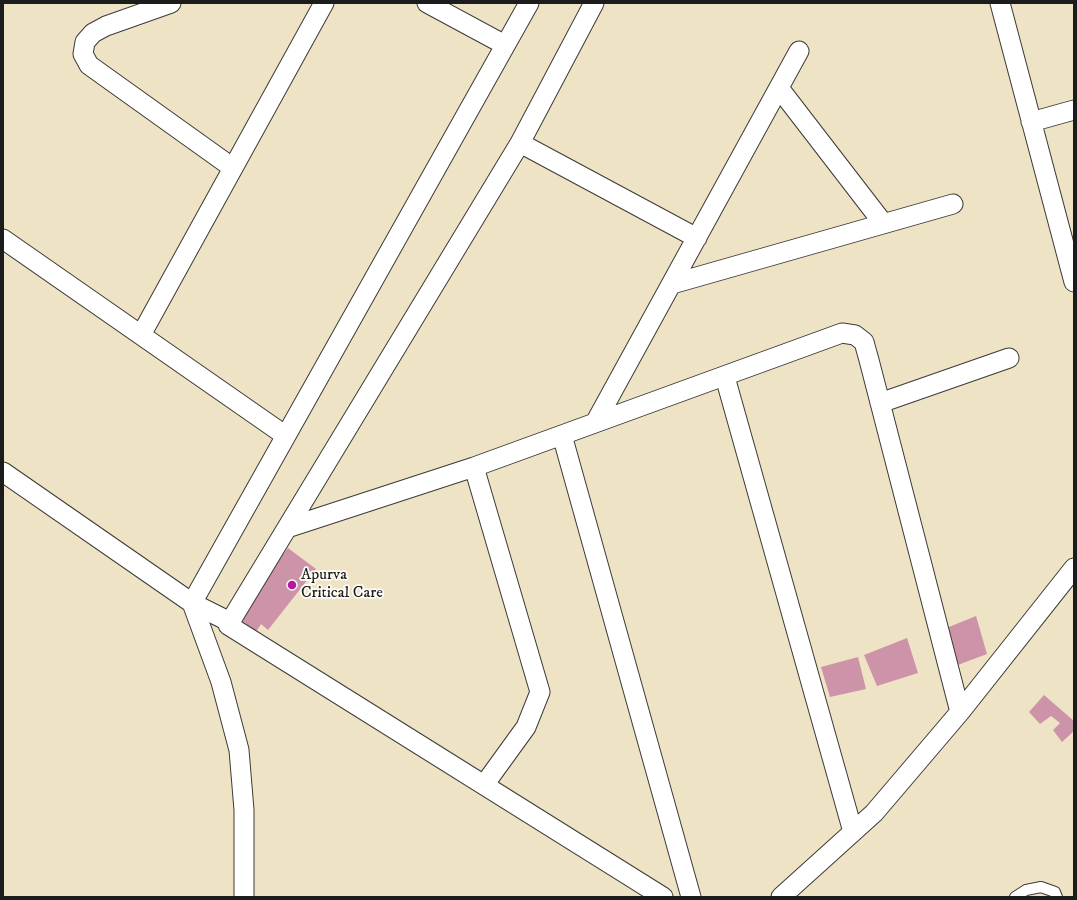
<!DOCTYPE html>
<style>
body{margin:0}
#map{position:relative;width:1077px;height:900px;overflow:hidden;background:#efe3c6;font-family:"IM FELL DW Pica",serif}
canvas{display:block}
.frame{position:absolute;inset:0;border:4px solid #1c1c1c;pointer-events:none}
</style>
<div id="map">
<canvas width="1077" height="900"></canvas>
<div class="frame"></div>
</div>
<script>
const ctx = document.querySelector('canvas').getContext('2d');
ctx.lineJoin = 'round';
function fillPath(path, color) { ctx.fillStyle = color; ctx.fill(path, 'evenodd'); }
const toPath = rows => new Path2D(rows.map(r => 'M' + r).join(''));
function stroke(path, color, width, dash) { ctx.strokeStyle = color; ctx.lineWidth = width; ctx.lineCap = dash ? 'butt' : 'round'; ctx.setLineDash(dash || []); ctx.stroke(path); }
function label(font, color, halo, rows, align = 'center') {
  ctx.font = font + ' "IM FELL DW Pica",serif'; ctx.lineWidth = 3.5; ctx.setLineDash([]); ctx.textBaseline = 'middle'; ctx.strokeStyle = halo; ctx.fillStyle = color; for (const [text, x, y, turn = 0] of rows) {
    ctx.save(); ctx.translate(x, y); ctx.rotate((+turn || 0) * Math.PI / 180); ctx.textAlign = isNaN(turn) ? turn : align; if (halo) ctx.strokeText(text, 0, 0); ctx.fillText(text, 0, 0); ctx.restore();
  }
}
const building = toPath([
 [288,548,316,569,268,630,261,624,256,632,235,615],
 [976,616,987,654,955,666,944,629],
 [907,638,918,673,877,686,864,655],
 [858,657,866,689,830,697,821,667],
 [1044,695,1074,721,1074,731,1062,742,1053,730,1060,723,1051,716,1040,724,1029,712]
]);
const service = toPath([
 [1015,897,1026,890,1041,887,1055,892,1057,897]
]);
const minor = toPath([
 [171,3,106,26,93,33,85,42,83,54,89,65,233,168],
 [427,3,505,45],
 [1000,3,1074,282],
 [779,88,883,223],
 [1031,122,1074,110],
 [520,143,697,238],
 [3,239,286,436],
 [672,284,953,204],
 [141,335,324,3],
 [725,377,853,832],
 [880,403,1009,358],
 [595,423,799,51],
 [562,435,691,897],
 [474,467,540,692,526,727,484,785],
 [3,472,192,603,230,622,228,625,663,897],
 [287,528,474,467,842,333,855,335,864,342,869,360,960,712],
 [230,622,520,143,594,3],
 [244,897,244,810,239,750,221,682,192,603,529,3],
 [781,897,874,813,960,712,1074,568]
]);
const markers = [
 [292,585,5,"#b5179e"]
];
const poiNames = [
 ["Apurva",301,576],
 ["Critical Care",301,594]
];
fillPath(building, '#cd93a8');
stroke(service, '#3c3a36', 12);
stroke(minor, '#3c3a36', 21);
stroke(service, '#fff', 10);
stroke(minor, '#fff', 19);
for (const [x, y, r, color] of markers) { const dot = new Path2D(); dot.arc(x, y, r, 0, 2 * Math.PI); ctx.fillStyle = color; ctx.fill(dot); stroke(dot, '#fdfcf7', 1.5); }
label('16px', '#1c1c1c', '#fdfcf7', poiNames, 'left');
</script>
